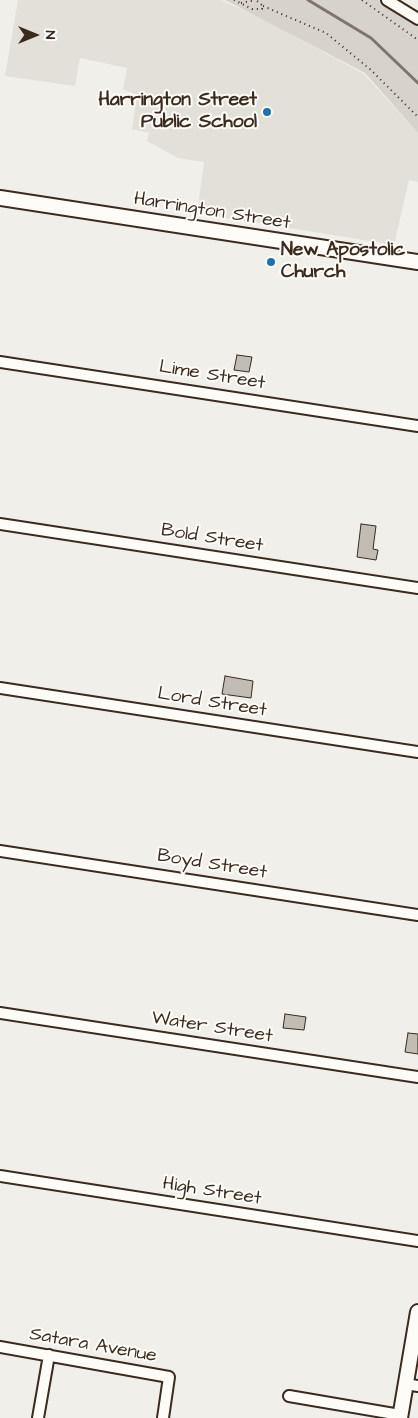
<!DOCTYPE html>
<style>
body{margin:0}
#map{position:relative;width:418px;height:1418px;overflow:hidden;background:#f1efea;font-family:"Architects Daughter",sans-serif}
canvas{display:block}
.north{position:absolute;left:10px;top:10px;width:50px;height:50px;-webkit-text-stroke:4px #fdfcf7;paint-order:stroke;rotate:90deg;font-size:14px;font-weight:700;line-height:20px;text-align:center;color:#3b2a1e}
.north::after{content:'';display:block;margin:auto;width:18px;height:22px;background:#3b2a1e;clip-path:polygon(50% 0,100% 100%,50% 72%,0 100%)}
</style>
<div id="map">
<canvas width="418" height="1418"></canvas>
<div class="north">N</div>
</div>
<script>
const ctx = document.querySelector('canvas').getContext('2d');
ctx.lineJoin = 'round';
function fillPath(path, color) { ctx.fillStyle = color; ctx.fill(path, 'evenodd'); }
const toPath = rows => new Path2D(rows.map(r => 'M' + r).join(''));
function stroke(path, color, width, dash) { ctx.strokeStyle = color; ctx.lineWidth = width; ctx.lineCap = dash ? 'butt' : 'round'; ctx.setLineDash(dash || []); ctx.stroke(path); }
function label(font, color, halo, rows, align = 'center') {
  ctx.font = font + ' "Architects Daughter",sans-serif'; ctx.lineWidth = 4; ctx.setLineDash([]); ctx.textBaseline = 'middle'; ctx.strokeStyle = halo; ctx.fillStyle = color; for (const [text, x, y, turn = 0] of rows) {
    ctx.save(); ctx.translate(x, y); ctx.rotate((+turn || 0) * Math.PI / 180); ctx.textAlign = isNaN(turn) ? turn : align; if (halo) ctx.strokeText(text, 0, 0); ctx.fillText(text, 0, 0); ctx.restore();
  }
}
const built = toPath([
 [18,0,221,0,261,18,364,74,418,133,418,182,409,180,394,245,197,213,204,162,178,158,147,141,149,133,132,129,137,95,123,89,127,68,80,58,75,86,5,76]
]);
const green = toPath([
 [225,0,379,0,393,11,418,25,418,133,365,73]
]);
const stream = toPath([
 [308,0,371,38,418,83]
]);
const building = toPath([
 [237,355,252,357,249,372,234,370,237,355],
 [361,524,376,526,373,549,378,550,376,560,357,557,361,524],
 [225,676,253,681,251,698,222,694,225,676],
 [285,1014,306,1017,304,1030,283,1028,285,1014],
 [408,1033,418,1034,418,1054,405,1052,408,1033]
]);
const path = toPath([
 [234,0,252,9,262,9,263,6,256,0],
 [362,0,418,40],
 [241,3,255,0],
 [263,6,326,33,371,70,418,117]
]);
const street = toPath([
 [387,0,418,19],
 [0,362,418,426],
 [0,524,418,588],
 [0,688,418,752],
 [0,851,418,915],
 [0,1013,418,1077],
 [0,1176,418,1241],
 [0,1347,169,1377,163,1418],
 [406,1384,418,1386],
 [289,1396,400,1415],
 [38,1418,49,1355]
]);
const secondary = toPath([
 [0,198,418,262],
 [400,1418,418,1312]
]);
const markers = [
 [267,112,5,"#1f6fb2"],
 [271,262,5,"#1f6fb2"]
];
const poiNames = [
 ["Harrington Street",257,101],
 ["Public School",257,123],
 ["New Apostolic",281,251,"left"],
 ["Church",281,273,"left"]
];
const streetNames = [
 ["Harrington Street",212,212,9],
 ["Lime Street",212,376,9],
 ["Bold Street",212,539,9],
 ["Lord Street",212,703,9],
 ["Boyd Street",212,865,9],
 ["Water Street",212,1028,9],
 ["High Street",212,1192,9],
 ["Satara Avenue",93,1346,10]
];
fillPath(built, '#e3e0da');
fillPath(green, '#d7d2cc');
stroke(stream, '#80746b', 3);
fillPath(building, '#c1bcb4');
stroke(building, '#3b2a1e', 1);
stroke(street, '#3b2a1e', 14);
stroke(secondary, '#3b2a1e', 18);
stroke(path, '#3b2a1e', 2, [1, 4]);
stroke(street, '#fdfcf7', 10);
stroke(secondary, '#fdfcf7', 14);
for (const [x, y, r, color] of markers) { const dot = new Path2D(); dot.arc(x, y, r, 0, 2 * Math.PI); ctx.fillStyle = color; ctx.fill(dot); stroke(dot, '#fdfcf7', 2); }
label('bold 19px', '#3b2a1e', '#fdfcf7', poiNames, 'right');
label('19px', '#3b2a1e', '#fdfcf7', streetNames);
</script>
